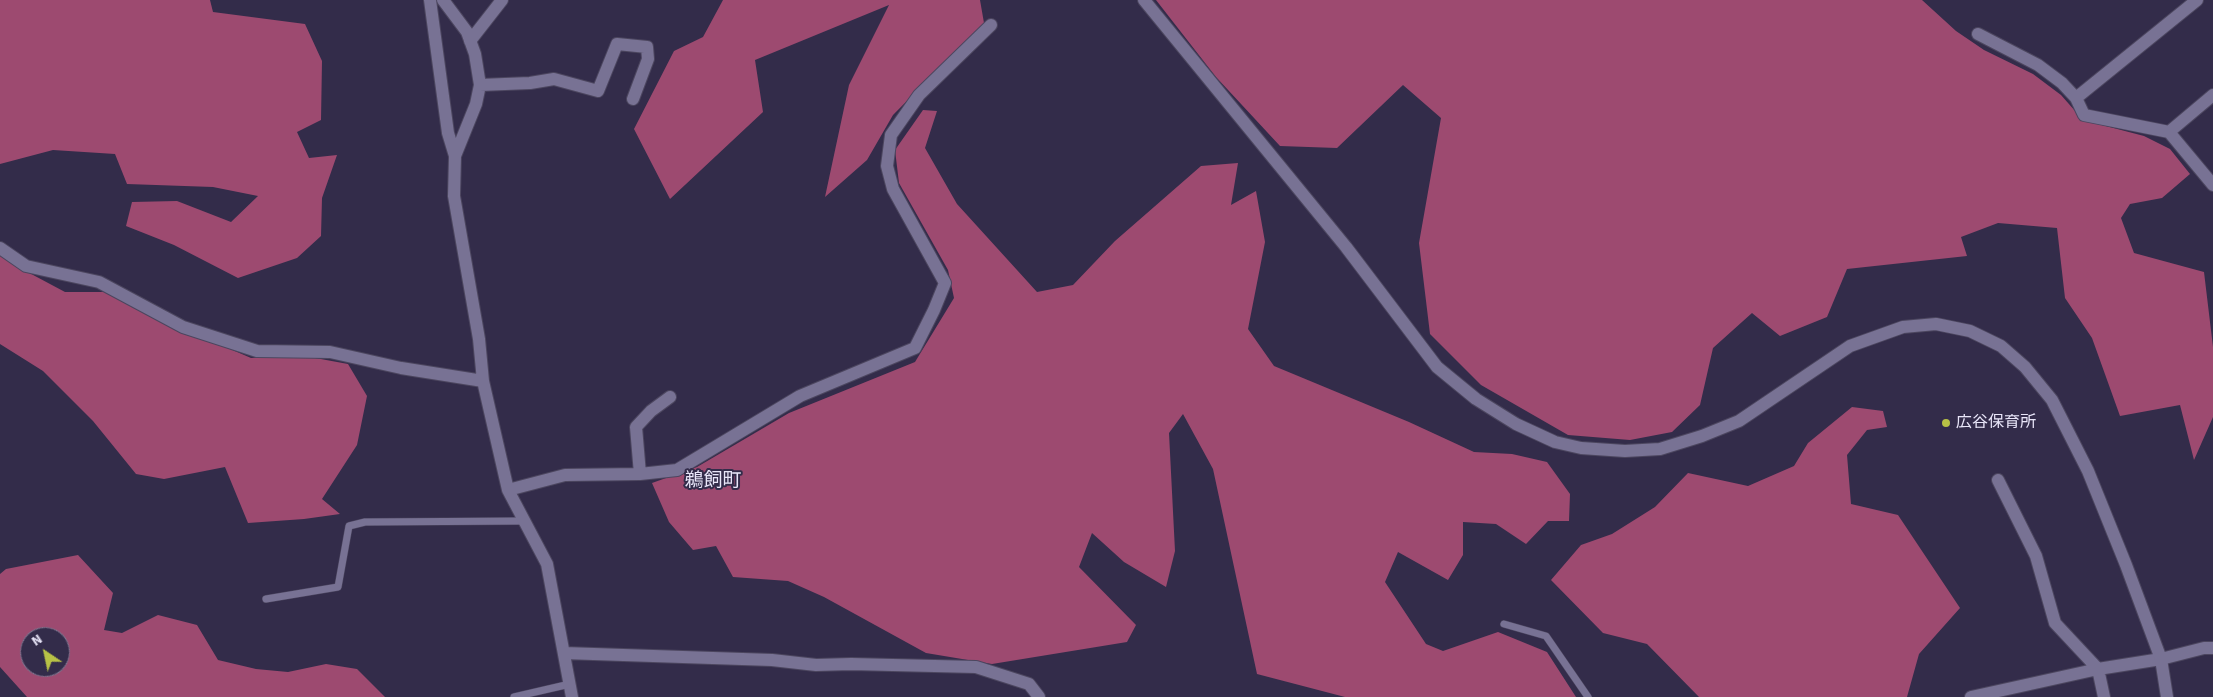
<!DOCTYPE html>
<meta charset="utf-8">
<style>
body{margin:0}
#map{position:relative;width:2213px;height:697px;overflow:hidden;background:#332c4a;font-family:"Source Sans 3",sans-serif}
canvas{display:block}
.north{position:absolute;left:20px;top:627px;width:50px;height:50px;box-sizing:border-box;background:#332c4a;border:1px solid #7c7690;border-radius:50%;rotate:326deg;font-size:14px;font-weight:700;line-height:20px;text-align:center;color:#e9e6f9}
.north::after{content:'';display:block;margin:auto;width:18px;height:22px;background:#b8c146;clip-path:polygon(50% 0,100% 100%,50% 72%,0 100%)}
</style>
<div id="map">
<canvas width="2213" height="697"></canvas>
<div class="north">N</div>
</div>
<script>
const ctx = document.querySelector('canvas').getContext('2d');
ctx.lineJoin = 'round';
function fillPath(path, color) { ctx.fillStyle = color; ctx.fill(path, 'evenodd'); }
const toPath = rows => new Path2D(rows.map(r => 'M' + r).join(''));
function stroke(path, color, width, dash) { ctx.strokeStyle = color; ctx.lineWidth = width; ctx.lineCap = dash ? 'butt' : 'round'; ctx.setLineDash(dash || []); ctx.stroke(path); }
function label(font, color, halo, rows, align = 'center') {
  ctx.font = font + ' "Source Sans 3","Noto Sans JP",sans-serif'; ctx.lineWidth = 4; ctx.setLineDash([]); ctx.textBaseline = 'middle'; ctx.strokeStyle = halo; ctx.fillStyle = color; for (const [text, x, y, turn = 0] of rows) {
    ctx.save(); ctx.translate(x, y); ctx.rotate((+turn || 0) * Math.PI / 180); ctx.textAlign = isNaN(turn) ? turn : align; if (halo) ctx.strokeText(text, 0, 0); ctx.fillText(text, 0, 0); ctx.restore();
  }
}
const forest = toPath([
 [0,0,210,0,213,12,305,24,322,61,321,120,297,132,309,158,337,155,322,198,321,236,297,258,238,278,174,245,126,226,132,202,177,201,231,222,258,196,213,187,127,184,115,154,53,150,0,164],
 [723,0,980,0,984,23,893,115,867,160,825,197,849,85,889,5,755,60,763,112,670,199,634,129,674,51,703,37],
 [1156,0,1922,0,1956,31,1984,50,2033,74,2061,95,2083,120,2144,136,2170,149,2190,174,2162,198,2130,204,2121,218,2134,253,2204,272,2213,347,2213,417,2194,460,2180,405,2120,416,2092,338,2065,298,2057,228,1998,223,1961,237,1967,256,1847,269,1827,317,1780,336,1752,313,1713,348,1700,405,1672,432,1630,440,1568,435,1481,385,1430,334,1419,243,1441,118,1403,85,1337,148,1280,146,1216,77],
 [923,110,937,111,925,148,957,204,1037,292,1073,285,1115,241,1201,166,1238,163,1231,205,1256,191,1265,242,1248,329,1274,366,1409,422,1474,452,1512,454,1547,462,1570,494,1569,521,1548,521,1526,544,1496,524,1463,522,1463,555,1448,580,1398,552,1385,582,1426,644,1443,651,1498,632,1547,652,1576,697,1345,697,1257,674,1213,469,1183,414,1169,433,1175,551,1166,587,1124,562,1092,533,1079,567,1136,625,1127,642,992,664,926,653,824,597,788,581,733,577,716,546,693,550,669,522,652,483,697,467,789,413,915,362,954,298,948,270,899,183,895,150],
 [0,253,20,268,65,292,111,292,221,345,251,358,299,355,348,364,367,396,357,445,322,499,340,514,304,519,248,523,225,467,164,479,136,474,93,421,43,371,0,344],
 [1852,407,1883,411,1887,427,1867,430,1847,455,1851,504,1898,515,1960,608,1919,654,1907,697,1699,697,1647,644,1603,633,1551,580,1581,545,1612,534,1655,507,1688,473,1748,486,1794,466,1808,443],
 [78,555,113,593,104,630,122,633,158,615,197,625,218,660,256,669,288,672,326,664,357,669,385,697,27,697,0,667,0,574,6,569],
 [30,637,60,637,60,667,30,667]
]);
const lane = toPath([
 [266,599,338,587,349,526,365,522,524,521],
 [1504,624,1546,636,1588,697],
 [514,697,570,684]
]);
const street = toPath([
 [430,0,448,133,455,156,454,196,479,339,483,381,508,490,547,564,572,697],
 [443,0,467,32,475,54,480,85,476,104,455,156],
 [1978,34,2038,65,2062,83,2076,98,2084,115,2169,132,2213,185],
 [470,41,502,0],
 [480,85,530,83,554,79,598,91,617,44,647,47,648,59,633,99],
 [2076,98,2197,0],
 [2169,132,2213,95],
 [0,248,26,266,99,282,183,327,257,351,330,352,401,368,483,381],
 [640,474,636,427,651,411,670,397],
 [1998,480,2036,556,2055,623,2098,669,2104,697],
 [508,490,565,475,640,474,677,470,800,396,915,348,934,310,945,283,893,189,887,166,891,135,919,95,991,25],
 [564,653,772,660,816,665,851,664,976,667,1029,684,1039,697],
 [1971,697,2098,669,2161,659]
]);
const secondary = toPath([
 [1144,0,1346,247,1437,367,1476,399,1516,424,1555,442,1581,448,1625,451,1660,449,1702,436,1739,421,1850,346,1903,327,1936,324,1970,331,2001,346,2025,367,2052,400,2088,471,2126,565,2161,659,2167,697],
 [2161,659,2204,648,2213,648]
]);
const markers = [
 [1946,423,5,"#b8c146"]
];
const poiNames = [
 ["広谷保育所",1956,423]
];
const quarterNames = [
 ["鵜飼町",713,482]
];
fillPath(forest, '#9d4a70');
stroke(lane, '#4c465f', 8);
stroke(street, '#4c465f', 14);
stroke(secondary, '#4c465f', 14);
stroke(lane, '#787294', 7);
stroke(street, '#787294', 12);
stroke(secondary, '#787294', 12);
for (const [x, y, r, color] of markers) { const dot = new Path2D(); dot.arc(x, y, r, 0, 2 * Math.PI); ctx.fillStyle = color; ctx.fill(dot); stroke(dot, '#332c4a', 2); }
label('16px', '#e9e6f9', '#332c4a', poiNames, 'left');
label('19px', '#e9e6f9', '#332c4a', quarterNames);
</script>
